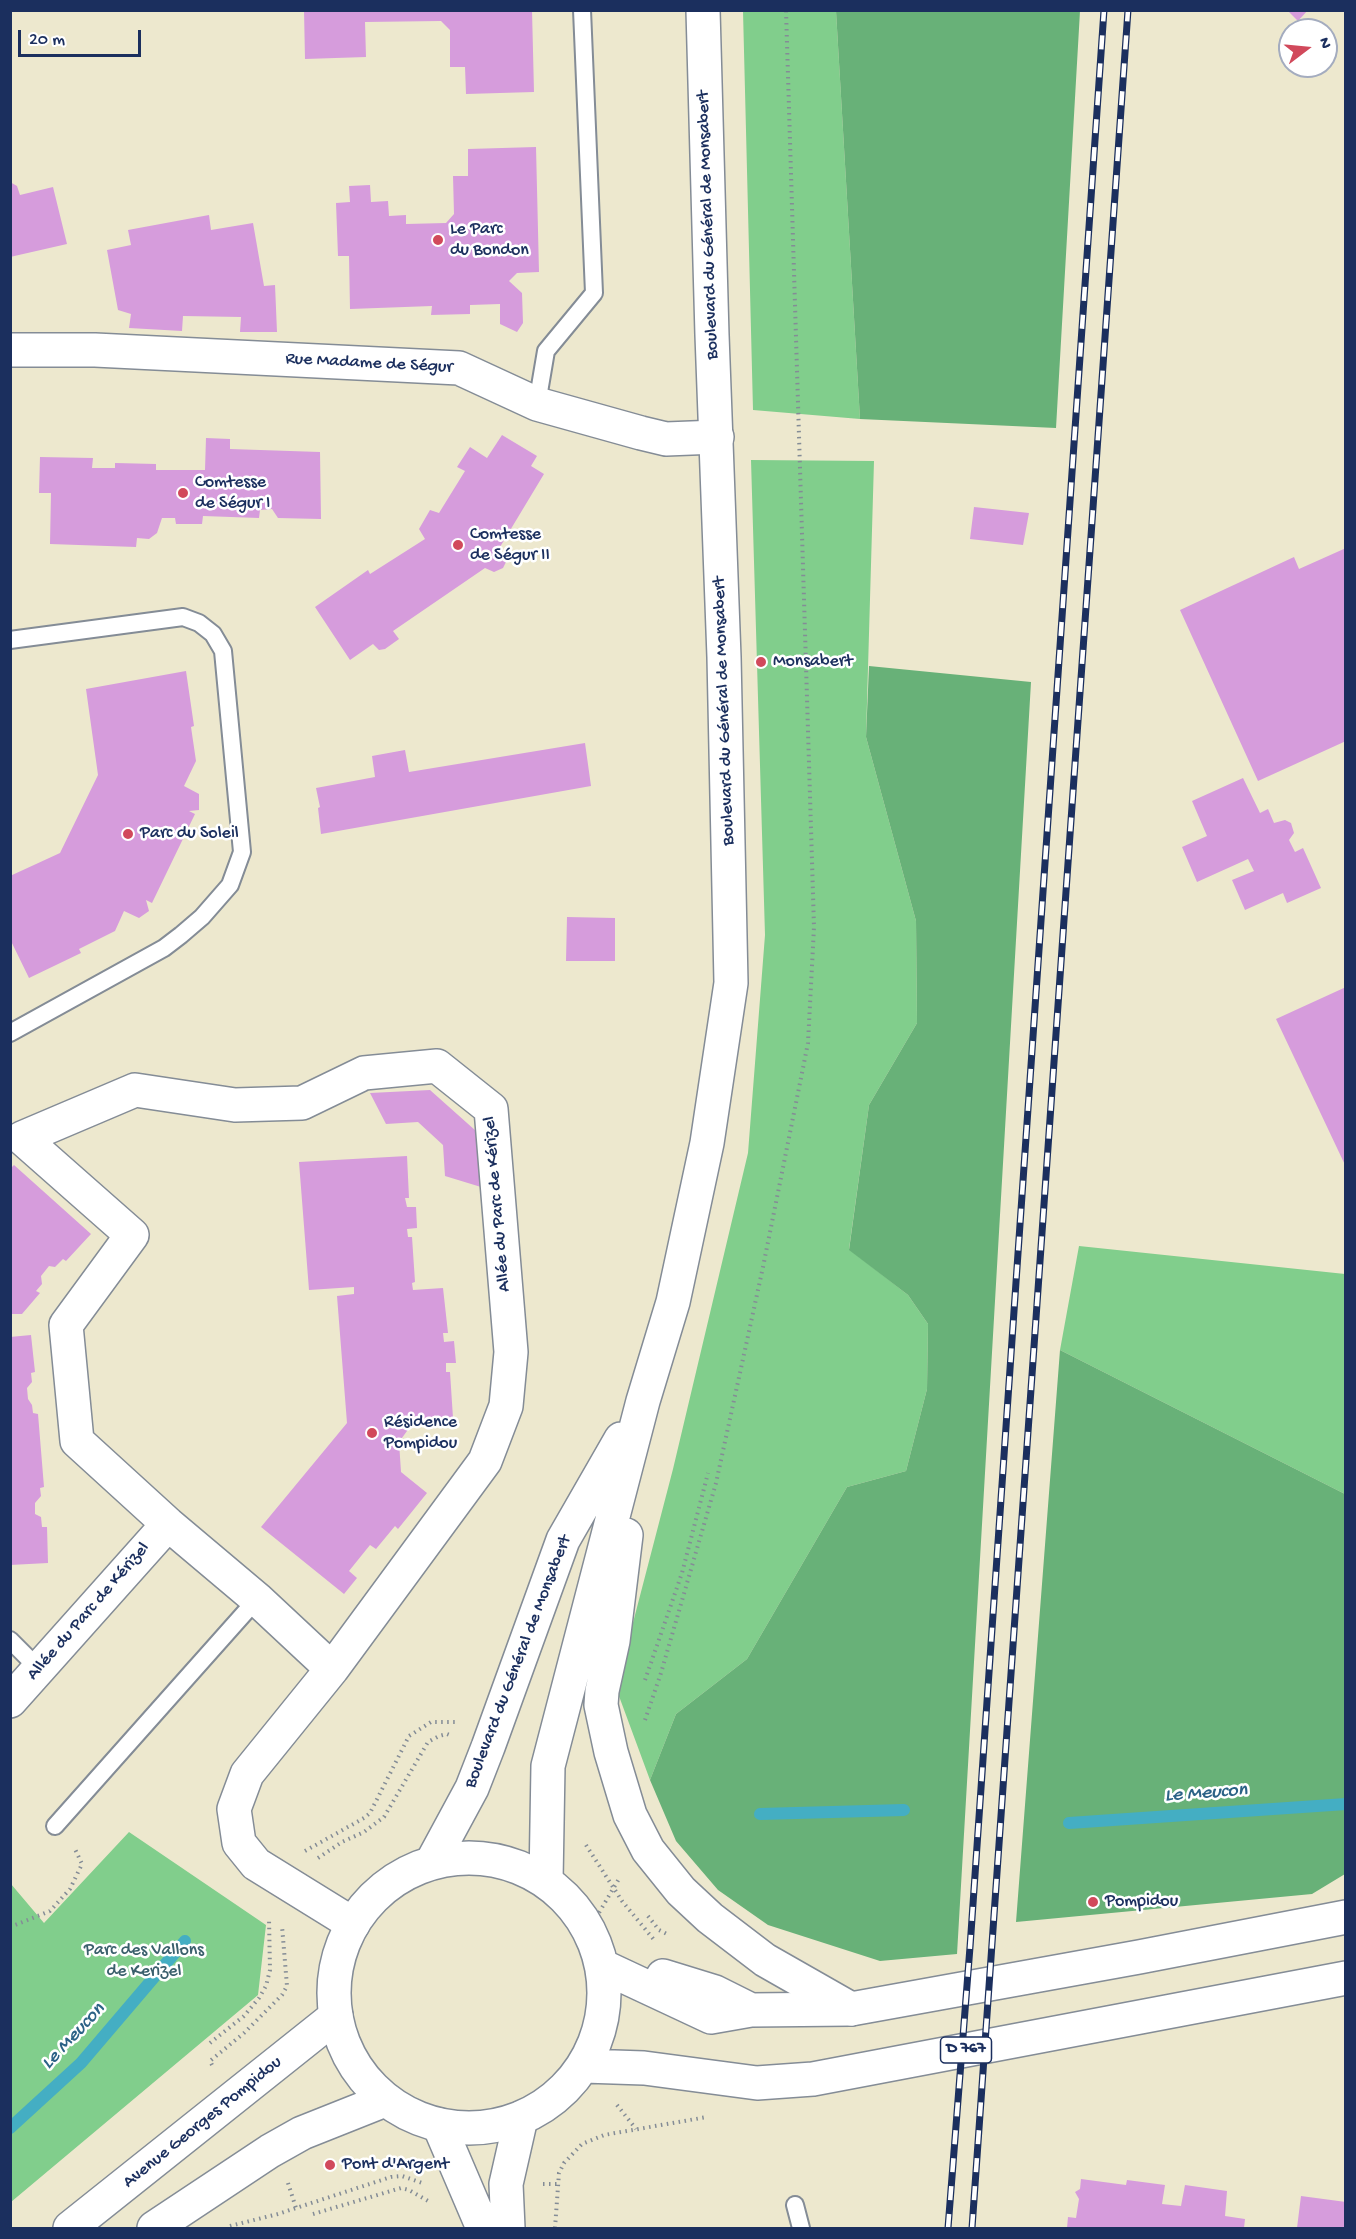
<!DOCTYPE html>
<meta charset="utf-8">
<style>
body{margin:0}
#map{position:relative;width:1356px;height:2239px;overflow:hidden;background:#ede8ce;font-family:"Gochi Hand",sans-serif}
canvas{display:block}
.frame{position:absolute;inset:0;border:12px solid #1b2f5e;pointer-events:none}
.north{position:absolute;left:1278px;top:18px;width:60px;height:60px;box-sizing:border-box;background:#fff;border:2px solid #a4acbf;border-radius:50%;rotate:74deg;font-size:16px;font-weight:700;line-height:24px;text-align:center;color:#1b2f5e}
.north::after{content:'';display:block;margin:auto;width:21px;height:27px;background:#d1495b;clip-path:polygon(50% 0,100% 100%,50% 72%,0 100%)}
.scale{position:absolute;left:18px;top:30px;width:123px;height:27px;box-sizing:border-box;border:3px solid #1b2f5e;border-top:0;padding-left:8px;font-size:18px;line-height:21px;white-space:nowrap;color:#1b2f5e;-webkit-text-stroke:4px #fff;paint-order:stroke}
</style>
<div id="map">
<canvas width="1356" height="2239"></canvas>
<div class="frame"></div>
<div class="north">N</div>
<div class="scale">20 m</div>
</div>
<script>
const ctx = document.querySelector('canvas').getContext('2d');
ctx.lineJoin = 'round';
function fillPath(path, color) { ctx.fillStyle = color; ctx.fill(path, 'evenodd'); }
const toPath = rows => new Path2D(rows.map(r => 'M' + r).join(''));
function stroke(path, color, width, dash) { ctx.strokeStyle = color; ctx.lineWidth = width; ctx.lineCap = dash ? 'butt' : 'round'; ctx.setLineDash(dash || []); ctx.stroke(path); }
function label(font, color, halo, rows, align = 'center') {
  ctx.font = font + ' "Gochi Hand",sans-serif'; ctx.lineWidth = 5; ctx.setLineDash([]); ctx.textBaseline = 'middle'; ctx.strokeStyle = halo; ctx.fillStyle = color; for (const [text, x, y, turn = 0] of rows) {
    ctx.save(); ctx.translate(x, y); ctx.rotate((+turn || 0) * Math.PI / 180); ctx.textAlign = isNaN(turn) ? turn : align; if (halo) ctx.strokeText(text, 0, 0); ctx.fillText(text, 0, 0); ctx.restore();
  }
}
const green = toPath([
 [743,11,836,11,860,419,753,410],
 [751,460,874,461,866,737,916,921,917,1023,869,1105,849,1249,908,1295,928,1324,927,1389,906,1471,847,1487,747,1659,676,1714,650,1780,616,1688,673,1469,748,1153,765,935],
 [1079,1246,1345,1274,1345,1494,1060,1350],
 [129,1832,266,1925,258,1995,11,2202,11,1884,44,1923]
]);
const forest = toPath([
 [836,11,1080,11,1056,428,860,419],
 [869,666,1031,682,957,1954,880,1961,768,1925,718,1890,676,1841,650,1780,676,1714,747,1659,847,1487,906,1471,927,1389,928,1324,908,1295,849,1250,869,1105,917,1023,916,921,866,737],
 [1060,1350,1345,1494,1345,1874,1312,1894,1016,1922]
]);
const stream = toPath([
 [760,1814,904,1810],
 [1069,1823,1346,1804],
 [10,2128,81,2063,185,1941]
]);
const building = toPath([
 [304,10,532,10,534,92,466,94,465,67,450,67,450,30,441,21,365,22,366,57,305,59],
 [1287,10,1308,10,1298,21],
 [536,147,539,272,517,273,509,281,522,293,523,323,517,332,500,324,500,304,470,305,470,314,431,315,432,306,350,309,349,256,338,256,336,203,350,202,349,186,370,185,371,202,388,201,389,216,406,215,406,224,446,223,454,214,453,176,468,176,468,149],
 [10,182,17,186,20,195,53,187,67,244,10,257],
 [209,215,211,230,253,223,264,286,275,285,277,332,240,332,241,317,183,316,182,331,129,328,131,314,118,310,107,250,131,245,128,230],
 [502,435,537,456,531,466,544,474,497,552,507,560,503,568,494,572,485,568,393,631,399,639,385,649,379,650,373,644,350,660,315,607,368,570,370,574,425,539,419,529,430,510,439,513,465,471,457,467,470,447,487,458],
 [206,438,230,439,230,449,320,452,321,519,278,518,272,509,260,510,259,518,203,516,202,524,176,524,175,518,162,518,157,533,149,539,137,538,136,547,50,544,51,493,39,493,40,457,93,458,92,468,115,468,115,463,156,464,156,470,205,470],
 [974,507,1029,513,1023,545,970,539],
 [1346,548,1346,741,1258,781,1180,610,1294,557,1299,569],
 [186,671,194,726,191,727,196,761,184,786,199,794,199,810,189,811,195,814,152,903,146,900,149,911,139,918,124,911,115,931,79,949,81,953,29,978,10,939,10,876,60,853,98,775,86,689],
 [585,743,591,786,321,834,318,808,320,807,316,788,375,777,372,756,405,750,409,772],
 [1243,778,1260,813,1268,809,1274,823,1285,820,1291,823,1294,833,1289,840,1295,852,1303,848,1321,888,1287,903,1283,893,1245,910,1232,880,1254,871,1248,859,1197,882,1182,847,1207,836,1192,801],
 [567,917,615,918,615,961,566,961],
 [1346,987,1346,1167,1276,1019],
 [430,1090,476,1131,481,1187,445,1176,443,1145,418,1122,386,1124,370,1093],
 [407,1156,409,1198,405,1198,407,1207,416,1207,417,1228,407,1229,408,1237,412,1237,415,1282,412,1283,413,1290,443,1288,448,1333,443,1333,444,1342,454,1341,456,1363,446,1363,446,1372,450,1372,453,1418,415,1420,399,1442,401,1472,427,1493,398,1529,395,1526,376,1549,370,1545,349,1571,357,1578,344,1594,261,1527,347,1423,337,1296,354,1294,354,1287,309,1290,299,1162],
 [14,1165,91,1234,66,1261,63,1259,55,1267,49,1266,41,1276,42,1284,36,1291,40,1293,22,1314,10,1314,10,1169],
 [31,1335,35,1372,31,1373,32,1382,27,1388,28,1399,32,1405,33,1413,38,1414,44,1487,40,1488,41,1496,35,1503,35,1514,41,1517,42,1527,47,1527,48,1563,10,1565,10,1337],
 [1081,2179,1126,2185,1127,2180,1165,2185,1162,2204,1181,2206,1185,2185,1227,2191,1225,2216,1245,2219,1244,2228,1067,2228,1068,2217,1076,2218,1079,2199,1075,2192,1080,2189],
 [1301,2196,1346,2202,1346,2228,1297,2228]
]);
const path = toPath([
 [645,1680,682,1573,708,1473],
 [645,1720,661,1673,716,1483,763,1267,808,1043,814,927,786,10],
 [586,1845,622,1901,655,1941],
 [305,1851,364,1818,370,1813,409,1736,431,1722,458,1722],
 [318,1858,342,1842,364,1832,384,1817,428,1742,439,1736,447,1734,452,1736],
 [648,1916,659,1930,669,1935],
 [10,1927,50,1911,70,1889,82,1864,74,1847],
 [590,1928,620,1877],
 [210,2043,244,2016,259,1998,266,1986,270,1970,269,1918],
 [212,2065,210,2061,244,2033,282,1995,287,1986,282,1926],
 [617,2105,636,2129],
 [288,2183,296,2208,391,2177,402,2176,422,2183],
 [543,2184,557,2184],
 [313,2214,401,2188,409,2190,430,2202],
 [230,2226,278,2214,296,2208],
 [555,2228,559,2173,564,2163,582,2144,604,2135,707,2117]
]);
const service = toPath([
 [537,404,546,351,594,293,582,10],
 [10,640,183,617,199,623,213,634,223,651,242,852,230,885,202,917,181,935,164,948,10,1033],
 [10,1640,39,1669],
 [55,1826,257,1599],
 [795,2205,801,2228]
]);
const minor = toPath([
 [10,350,95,350,459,368,537,404,641,433,666,439,717,437],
 [332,1669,257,1599,168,1524,77,1441,66,1325,132,1235,22,1138,135,1090,235,1105,302,1103,364,1073,437,1066,491,1109,511,1352,506,1406,485,1461,332,1669,247,1774,234,1809,239,1843,256,1864,353,1924],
 [10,1701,168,1524]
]);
const tertiary = toPath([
 [439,2125,483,2228],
 [508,2228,506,2184,521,2118]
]);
const secondary = toPath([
 [626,1535,613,1641,602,1691,601,1705,611,1752,630,1815,648,1850,681,1891,710,1918,765,1960,851,2009],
 [432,1862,472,1788,488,1747,563,1540,621,1439],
 [546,1881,548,1766,643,1401,673,1302,707,1143,731,983,724,657,712,335,703,10],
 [70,2228,336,2016],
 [154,2228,270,2151,302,2133,385,2100]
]);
const primary = toPath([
 '334 1993a135 135 0 1 1 270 0a135 135 0 1 1-270 0Z',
 [602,1966,711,2017,751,2010,851,2009,1139,1957,1346,1917],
 [663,1976,715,1992,751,2010],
 [584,2066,644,2068,757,2083,813,2079,1346,1978]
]);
const rail = toPath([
 [948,2228,970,1947,1104,10],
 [972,2228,1128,10]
]);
const markers = [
 [438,240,6,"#d1495b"],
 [183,493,6,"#d1495b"],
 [458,545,6,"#d1495b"],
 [761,662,6,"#d1495b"],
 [128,834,6,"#d1495b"],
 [372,1433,6,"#d1495b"],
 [1093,1902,6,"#d1495b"],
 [330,2165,6,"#d1495b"]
];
const shields = [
 [966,2050,51]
];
const shieldNames = [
 ["D 767",966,2050]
];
const streetNames = [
 ["Boulevard du Général de Monsabert",709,225,-92],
 ["Rue Madame de Ségur",369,364,3],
 ["Boulevard du Général de Monsabert",725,711,-92],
 ["Allée du Parc de Kérizel",498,1204,-95],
 ["Allée du Parc de Kérizel",89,1612,-49],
 ["Boulevard du Général de Monsabert",519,1662,-69],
 ["Avenue Georges Pompidou",203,2123,-39]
];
const poiNames = [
 ["Le Parc",450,230],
 ["du Bondon",450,251],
 ["Comtesse",195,483],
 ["de Ségur I",195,504],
 ["Comtesse",470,535],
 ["de Ségur II",470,556],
 ["Monsabert",773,662],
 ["Parc du Soleil",140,834],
 ["Résidence",384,1423],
 ["Pompidou",384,1444],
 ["Pompidou",1105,1902],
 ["Pont d'Argent",342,2165]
];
const parkNames = [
 ["Parc des Vallons",144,1951],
 ["de Kerizel",144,1972]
];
const waterNames = [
 ["Le Meucon",1206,1794,-4],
 ["Le Meucon",74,2037,-47]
];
fillPath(green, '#81ce8c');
fillPath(forest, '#68b178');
stroke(stream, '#44aec3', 12);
fillPath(building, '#d69cdc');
stroke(service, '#848c96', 20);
stroke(minor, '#848c96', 36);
stroke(tertiary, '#848c96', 36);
stroke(secondary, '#848c96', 36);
stroke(primary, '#848c96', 36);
stroke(path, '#848c96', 4, [1.5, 4.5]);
stroke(service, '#fff', 16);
stroke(minor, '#fff', 33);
stroke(tertiary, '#fff', 33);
stroke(secondary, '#fff', 33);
stroke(primary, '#fff', 33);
stroke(rail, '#1b2f5e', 7);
stroke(rail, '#fff', 4.5, [14]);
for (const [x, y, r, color] of markers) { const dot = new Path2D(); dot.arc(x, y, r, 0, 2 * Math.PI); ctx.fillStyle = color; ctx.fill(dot); stroke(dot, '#fff', 2); }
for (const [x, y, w] of shields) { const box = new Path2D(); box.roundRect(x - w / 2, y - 13, w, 26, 4.5); ctx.fillStyle = '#fff'; ctx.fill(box); stroke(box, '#1b2f5e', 1.5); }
label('bold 16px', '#1b2f5e', null, shieldNames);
label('18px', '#1b2f5e', '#fff', streetNames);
label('18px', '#1b2f5e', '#fff', poiNames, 'left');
label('18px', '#3a5f6c', '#fff', parkNames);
label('italic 20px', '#2b6286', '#fff', waterNames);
</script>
